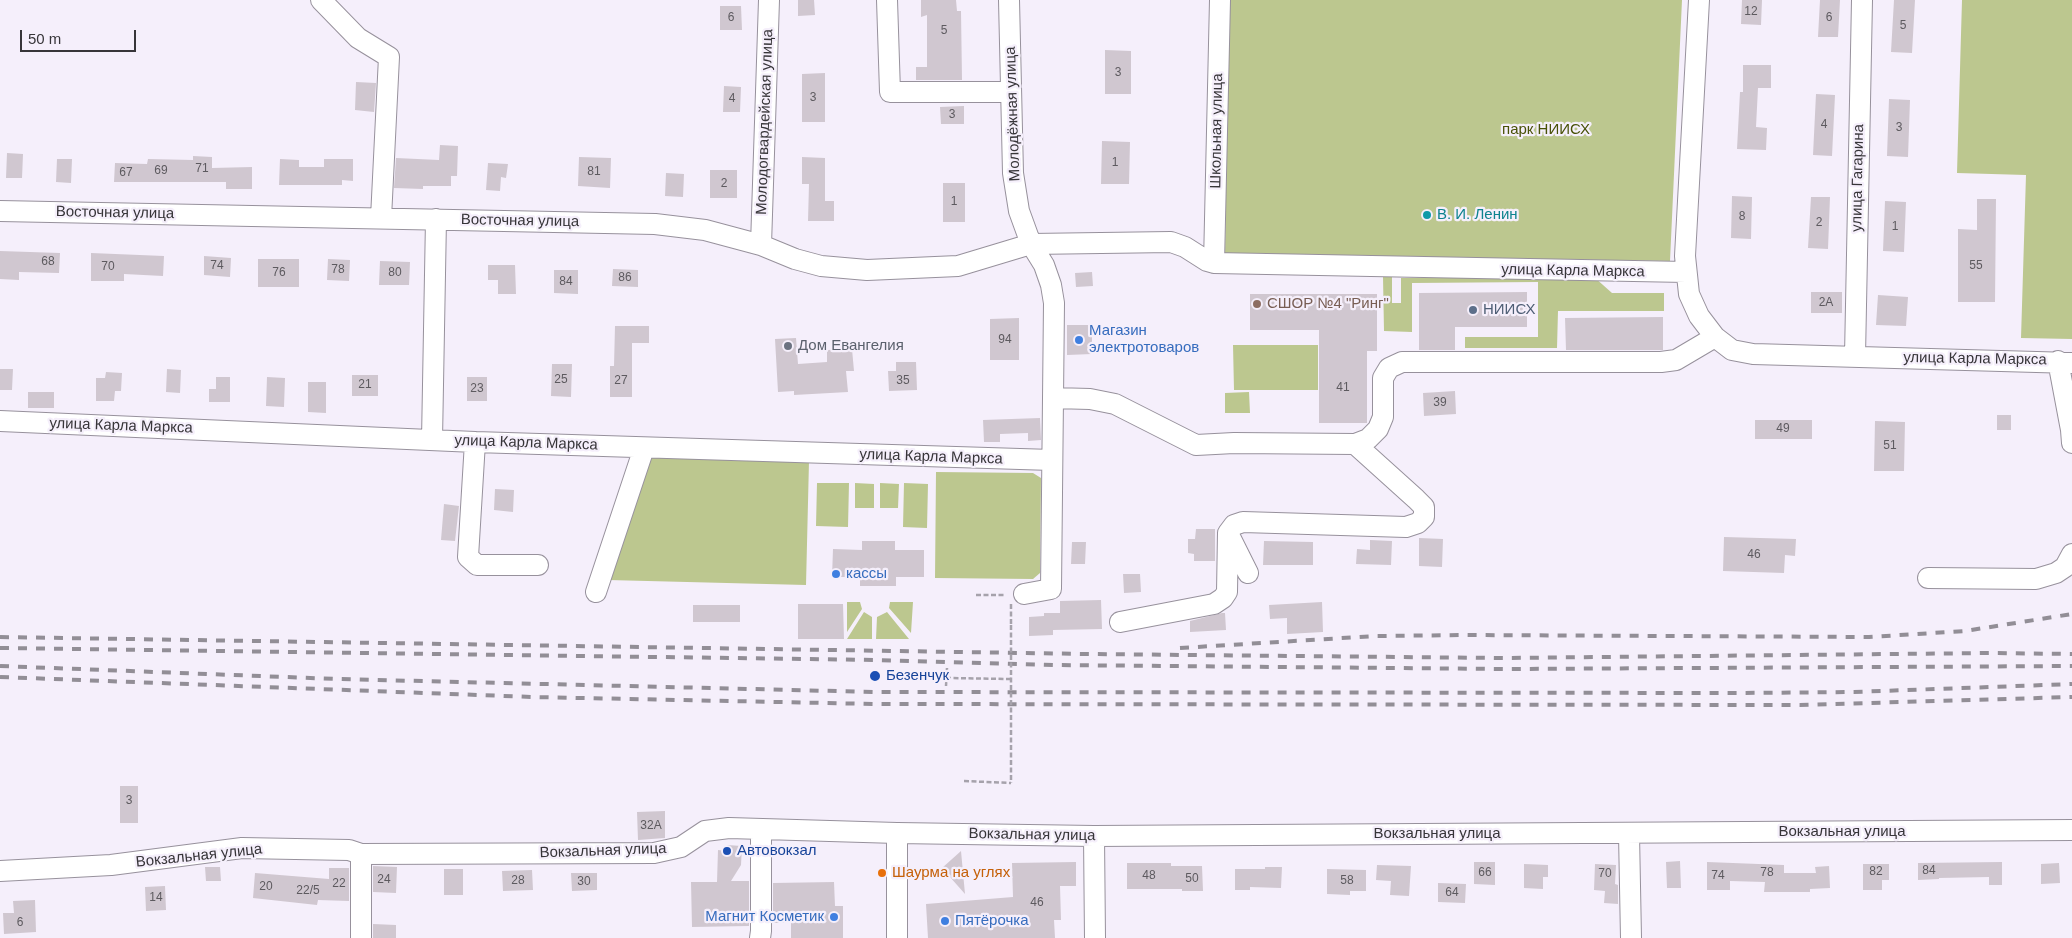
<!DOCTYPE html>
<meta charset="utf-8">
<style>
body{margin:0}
#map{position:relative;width:2072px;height:938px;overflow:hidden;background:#f5effb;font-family:Helvetica,sans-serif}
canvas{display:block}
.scale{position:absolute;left:20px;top:30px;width:116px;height:22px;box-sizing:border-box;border:2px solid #373539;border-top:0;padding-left:6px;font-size:15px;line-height:18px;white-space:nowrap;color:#373539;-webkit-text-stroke:4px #f5effb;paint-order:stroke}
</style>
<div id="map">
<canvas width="2072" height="938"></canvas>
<div class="scale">50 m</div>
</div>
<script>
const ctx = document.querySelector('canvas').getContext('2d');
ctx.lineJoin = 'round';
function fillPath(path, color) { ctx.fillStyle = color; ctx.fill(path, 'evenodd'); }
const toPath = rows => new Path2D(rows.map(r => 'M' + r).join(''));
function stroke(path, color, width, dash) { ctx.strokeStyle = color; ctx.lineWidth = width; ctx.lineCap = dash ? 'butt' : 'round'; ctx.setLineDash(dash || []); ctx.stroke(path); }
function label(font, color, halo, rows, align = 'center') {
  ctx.font = font + ' Helvetica,sans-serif'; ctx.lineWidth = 4.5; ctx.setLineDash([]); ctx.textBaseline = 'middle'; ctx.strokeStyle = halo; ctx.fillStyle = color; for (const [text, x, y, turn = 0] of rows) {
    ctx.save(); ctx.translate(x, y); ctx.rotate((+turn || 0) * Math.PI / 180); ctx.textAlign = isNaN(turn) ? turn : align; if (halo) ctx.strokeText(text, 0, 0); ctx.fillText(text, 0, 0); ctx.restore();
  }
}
const green = toPath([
 [1229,0,1682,0,1670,261,1225,254],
 [1962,0,2072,0,2072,339,2021,338,2026,175,1957,173],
 [1383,277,1392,277,1392,303,1401,303,1401,278,1594,277,1612,293,1664,293,1664,311,1558,311,1557,348,1465,348,1465,337,1538,337,1538,282,1412,283,1412,332,1384,331],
 [1233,345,1318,345,1318,390,1234,390],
 [1249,392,1250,413,1225,413,1225,393],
 [650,456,809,461,806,585,608,580],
 [936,472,1033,473,1041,478,1040,573,1033,579,935,578],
 [817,483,849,483,848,527,816,526],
 [855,483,874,484,874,508,855,508],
 [880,483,899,484,898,508,880,508],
 [904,483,928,484,927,528,903,527],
 [847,602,860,602,862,609,847,632],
 [890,602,913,602,911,633,889,608],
 [864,612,872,617,872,639,847,639],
 [887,612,909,639,876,639,877,617]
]);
const building = toPath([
 [798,0,814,0,815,15,798,16],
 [921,0,956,0,957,11,961,11,962,80,916,80,916,67,927,67,927,15,921,17],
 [1742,0,1762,0,1761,25,1741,24],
 [1820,0,1840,0,1838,37,1818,37],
 [1894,0,1915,0,1912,53,1891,52],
 [720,6,741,6,742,30,720,30],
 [1105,50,1131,51,1131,94,1105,94],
 [1743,65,1771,65,1771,88,1758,88,1756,127,1767,128,1766,150,1737,149,1740,92,1743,92],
 [825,73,825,122,802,122,802,74],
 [356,82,376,83,374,112,355,110],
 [724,86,741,87,740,112,723,112],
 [1816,94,1835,95,1832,156,1813,155],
 [1889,99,1910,100,1908,157,1887,156],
 [964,106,964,124,941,124,940,107],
 [1102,141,1130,142,1129,184,1101,184],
 [440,145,458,146,457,176,451,176,451,186,423,186,423,189,394,188,396,158,439,160],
 [7,153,23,154,22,178,6,178],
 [193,156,212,157,212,168,252,167,252,189,226,189,226,182,114,182,115,163,147,164,148,159,193,160],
 [579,157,611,158,610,188,578,186],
 [802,157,825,158,825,201,834,201,834,221,808,221,809,184,802,184],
 [57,159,72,159,71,183,56,182],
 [280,159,299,160,299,167,324,167,324,159,353,159,353,181,342,180,342,185,279,185],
 [488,163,508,164,506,178,501,177,500,191,486,190],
 [710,170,737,170,737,198,710,198],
 [666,173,684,174,683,197,665,196],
 [943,183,965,183,965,222,943,222],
 [1732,196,1752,197,1751,239,1731,238],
 [1811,197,1830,197,1828,249,1808,248],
 [1977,199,1996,199,1995,302,1958,302,1958,229,1977,230],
 [1885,201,1906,202,1904,252,1883,251],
 [0,251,60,253,59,273,19,272,19,280,0,279],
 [91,253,164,256,163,276,124,274,124,281,91,281],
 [204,256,231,258,230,277,204,275],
 [258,259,299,259,299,287,258,287],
 [328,259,350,260,349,281,327,280],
 [380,261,410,262,409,285,379,285],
 [488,265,515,265,516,294,498,294,498,280,488,280],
 [613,269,638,270,638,287,612,286],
 [554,270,578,270,578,294,554,293],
 [1092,272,1093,286,1076,287,1075,273],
 [1527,292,1527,327,1455,327,1455,350,1419,350,1419,293],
 [1811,292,1842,292,1842,313,1811,313],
 [1250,294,1377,294,1377,351,1367,351,1367,423,1319,423,1319,330,1250,330],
 [1878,295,1908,297,1906,326,1876,325],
 [1663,317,1663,350,1566,350,1565,318],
 [1019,318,1019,360,990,360,990,319],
 [1067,325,1092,325,1092,354,1067,355],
 [615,326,649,326,649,343,632,343,632,397,610,397,610,366,614,366],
 [796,338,798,364,827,362,827,350,852,349,854,371,846,371,848,392,794,395,794,391,778,392,775,339],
 [896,362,916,362,917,390,889,391,888,371,896,371],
 [552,364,572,364,571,397,551,396],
 [0,369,13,369,12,390,0,390],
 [167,369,181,370,180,393,166,392],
 [106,372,122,373,121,391,115,391,114,401,96,401,96,378,105,378],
 [352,375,378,375,378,396,352,396],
 [216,377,230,377,230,402,209,402,209,389,216,389],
 [267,377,285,378,284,407,266,406],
 [467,377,487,377,487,401,467,401],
 [308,382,326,382,326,413,308,412],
 [1455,391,1456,414,1424,416,1423,393],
 [28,392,54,392,54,408,28,408],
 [1997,415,2011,415,2011,430,1997,430],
 [1040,418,1041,440,1028,441,1028,433,1000,434,1000,442,984,442,983,420],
 [1755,420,1812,420,1812,439,1755,439],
 [1875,421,1905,422,1904,471,1874,471],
 [495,489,514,490,513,512,494,510],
 [444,504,459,506,455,541,441,540],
 [1196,529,1215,529,1215,561,1194,561,1194,554,1188,553,1188,539,1195,539],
 [1724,537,1796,539,1795,556,1785,555,1784,573,1723,571],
 [1419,538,1443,539,1442,567,1419,566],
 [1370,540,1392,541,1391,565,1356,564,1357,549,1370,550],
 [862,541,895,541,895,550,924,550,924,577,896,577,896,586,860,586,860,577,832,577,833,549,862,550],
 [1264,541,1313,542,1313,565,1263,565],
 [1072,542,1086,542,1085,564,1071,564],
 [1123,574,1140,574,1141,592,1124,593],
 [1101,600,1102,629,1053,630,1053,635,1029,636,1029,617,1044,616,1044,613,1060,613,1060,601],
 [1322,602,1323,632,1287,634,1287,618,1270,619,1269,605],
 [798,604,843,604,844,639,798,639],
 [693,605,740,605,740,622,693,622],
 [1222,613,1225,613,1226,630,1190,632,1190,621],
 [120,786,138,786,138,823,120,823],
 [665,811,665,838,638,840,637,812],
 [727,845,742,846,741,865,731,881,749,881,749,926,692,927,691,882,717,882,718,850,727,851],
 [961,851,965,894,942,868],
 [1680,861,1681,888,1667,888,1666,862],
 [1076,862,1076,886,1060,886,1061,920,1054,920,1055,938,928,938,926,904,1013,897,1012,863],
 [1474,862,1495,862,1495,885,1474,884],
 [1707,862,1784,865,1784,873,1816,873,1815,867,1829,866,1830,888,1810,889,1810,892,1764,892,1765,882,1730,881,1730,890,1707,890],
 [2002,862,2002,885,1989,885,1989,877,1939,878,1939,879,1918,880,1918,863],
 [1127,863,1171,863,1171,866,1202,866,1203,891,1182,891,1182,889,1127,889],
 [2059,863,2060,883,2041,884,2041,864],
 [1524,864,1548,865,1548,877,1543,877,1543,889,1524,888],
 [1595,864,1616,865,1615,884,1618,885,1618,904,1604,903,1605,891,1594,890],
 [1863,864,1889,864,1889,880,1882,880,1882,890,1863,890],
 [1377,865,1411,866,1409,896,1390,895,1391,881,1376,880],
 [373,866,397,867,396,893,373,892],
 [205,867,220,867,221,881,206,881],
 [1265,867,1282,867,1281,888,1250,887,1250,890,1235,890,1235,869,1265,869],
 [329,868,349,868,349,901,318,900,317,905,253,898,255,873,329,879],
 [444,869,463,869,463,895,444,895],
 [1327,869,1366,870,1366,891,1350,891,1350,895,1327,894],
 [532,870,533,890,503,891,502,871],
 [571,873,597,873,597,890,572,891],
 [834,882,835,906,843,906,843,938,791,938,791,923,773,923,773,883],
 [1438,883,1466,884,1465,903,1438,902],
 [165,886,166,910,146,911,145,887],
 [35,900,36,932,4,934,3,913,14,913,13,901],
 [373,924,396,925,396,938,373,938]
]);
const path = toPath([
 [976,595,1006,595],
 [1011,604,1011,625],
 [946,678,1011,679],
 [946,686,947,668],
 [964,781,1011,783]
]);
const minor = toPath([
 [321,0,358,38,389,57,381,218],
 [887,0,890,92,1011,92],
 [1009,0,1013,173,1019,211,1031,244,1044,265,1051,285,1054,303,1051,589,1024,594],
 [1699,0,1685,256,1689,294,1699,316,1715,337,1732,350,1753,354,2072,363],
 [0,211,655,224,705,230,761,245,795,259,821,266,867,270,958,266,1031,244,1171,242,1185,247,1207,261,1214,263,1686,272],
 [761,245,769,0],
 [1214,263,1220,0],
 [1855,356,1862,0],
 [2058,361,2071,430,2072,443],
 [1053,398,1090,399,1115,404,1196,445,1234,443,1355,444,1368,439,1378,429,1383,417,1383,378,1389,368,1402,362,1661,362,1676,360,1715,337],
 [0,421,475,442,1052,460],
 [432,440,436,219],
 [475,442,468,557,477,565,538,565],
 [1230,537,1248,573],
 [1928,578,2036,579,2056,573,2065,567,2072,554],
 [596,592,644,448],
 [1120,622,1214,604,1223,598,1227,592,1228,533,1234,525,1243,522,1406,527,1418,523,1424,517,1424,507,1416,499,1355,444],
 [897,833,897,938],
 [1629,834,1631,938],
 [1094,836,1095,938],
 [361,854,361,938],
 [0,871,111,865,242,848,349,850,361,854,654,853,681,847,705,831,729,828,897,833,1094,836,2072,830],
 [760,938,761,931,761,829]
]);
const rail = toPath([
 [0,637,1087,654,1503,658,1990,653,2072,654],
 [0,648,876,660,1054,665,1508,669,2072,666],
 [1180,648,1376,636,1466,635,1869,637,1965,631,2072,614],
 [0,666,337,679,875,692,1739,693,1854,692,2072,684],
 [0,677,532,697,876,704,1800,705,2072,697]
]);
const pathBridge = toPath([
 [1011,625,1011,783]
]);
const markers = [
 [1427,215,5,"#0f9aa8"],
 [1257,304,5,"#8d6e63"],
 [1473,310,5,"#5c6f8a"],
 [1079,340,5,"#3f7fe0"],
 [788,346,5,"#6b7280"],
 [836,574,5,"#3f7fe0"],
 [875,676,6,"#1a4fb4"],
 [727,851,5,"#1a4fb4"],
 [882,873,5,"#e8710a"],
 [834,917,5,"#3f7fe0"],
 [945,921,5,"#3f7fe0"]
];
const numberNames = [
 ["12",1751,12],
 ["6",731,18],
 ["6",1829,18],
 ["5",1903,26],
 ["5",944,31],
 ["3",1118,73],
 ["3",813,98],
 ["4",732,99],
 ["3",952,115],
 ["4",1824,125],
 ["3",1899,128],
 ["1",1115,163],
 ["71",202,169],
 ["69",161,171],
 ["81",594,172],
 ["67",126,173],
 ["2",724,184],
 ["1",954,202],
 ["8",1742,217],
 ["2",1819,223],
 ["1",1895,227],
 ["68",48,262],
 ["74",217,266],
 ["55",1976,266],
 ["70",108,267],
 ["78",338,270],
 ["76",279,273],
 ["80",395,273],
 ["86",625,278],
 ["84",566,282],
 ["2А",1826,303],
 ["94",1005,340],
 ["25",561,380],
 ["27",621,381],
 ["35",903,381],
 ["21",365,385],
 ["41",1343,388],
 ["23",477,389],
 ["39",1440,403],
 ["49",1783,429],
 ["51",1890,446],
 ["46",1754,555],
 ["3",129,801],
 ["32А",651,826],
 ["84",1929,871],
 ["82",1876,872],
 ["66",1485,873],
 ["78",1767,873],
 ["70",1605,874],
 ["48",1149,876],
 ["74",1718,876],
 ["50",1192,879],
 ["24",384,880],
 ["28",518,881],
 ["58",1347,881],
 ["30",584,882],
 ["22",339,884],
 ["20",266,887],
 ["22/5",308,891],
 ["64",1452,893],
 ["14",156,898],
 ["46",1037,903],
 ["6",20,923]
];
const streetNames = [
 ["Молодёжная улица",1013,114,-92],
 ["Молодогвардейская улица",765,122,-88],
 ["Школьная улица",1217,131,-89],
 ["улица Гагарина",1858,178,-89],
 ["Восточная улица",115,213,1],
 ["Восточная улица",520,221,1],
 ["улица Карла Маркса",1573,271,1],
 ["улица Карла Маркса",1975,359,1],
 ["улица Карла Маркса",121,426,2],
 ["улица Карла Маркса",526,443,2],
 ["улица Карла Маркса",931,457,2],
 ["Вокзальная улица",1842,832],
 ["Вокзальная улица",1437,834],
 ["Вокзальная улица",1032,835,1],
 ["Вокзальная улица",603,851,-2],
 ["Вокзальная улица",199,856,-6]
];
const parkNames = [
 ["парк НИИСХ",1546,130]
];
const cultureNames = [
 ["В. И. Ленин",1437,215]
];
const educationNames = [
 ["СШОР №4 \"Ринг\"",1267,304]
];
const serviceNames = [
 ["НИИСХ",1483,310]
];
const shopNames = [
 ["Магазин",1089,331],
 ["электротоваров",1089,348],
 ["кассы",846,574],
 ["Магнит Косметик",824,917,"right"],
 ["Пятёрочка",955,921]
];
const worshipNames = [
 ["Дом Евангелия",798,346]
];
const transitNames = [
 ["Безенчук",886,676],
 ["Автовокзал",737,851]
];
const foodNames = [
 ["Шаурма на углях",892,873]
];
fillPath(green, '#bcc78f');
fillPath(building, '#d0c7d0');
stroke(minor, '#97919c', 22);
stroke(path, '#a6a2ab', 2.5, [5, 2.5]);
stroke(minor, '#fff', 20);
stroke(rail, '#928e96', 4, [9, 9]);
stroke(pathBridge, '#a6a2ab', 2.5, [5, 2.5]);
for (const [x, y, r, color] of markers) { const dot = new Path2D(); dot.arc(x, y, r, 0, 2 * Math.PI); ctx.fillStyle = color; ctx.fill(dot); stroke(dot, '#f5effb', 2); }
label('12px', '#5d5a5f', null, numberNames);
label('15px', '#373539', '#f5effb', streetNames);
label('15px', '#485107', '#f5effb', parkNames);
label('15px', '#0d838f', '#f5effb', cultureNames, 'left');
label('15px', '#785e54', '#f5effb', educationNames, 'left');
label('15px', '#4e5e75', '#f5effb', serviceNames, 'left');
label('15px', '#366cbe', '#f5effb', shopNames, 'left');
label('15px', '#5b616d', '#f5effb', worshipNames, 'left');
label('15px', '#164399', '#f5effb', transitNames, 'left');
label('15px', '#c56008', '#f5effb', foodNames, 'left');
</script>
